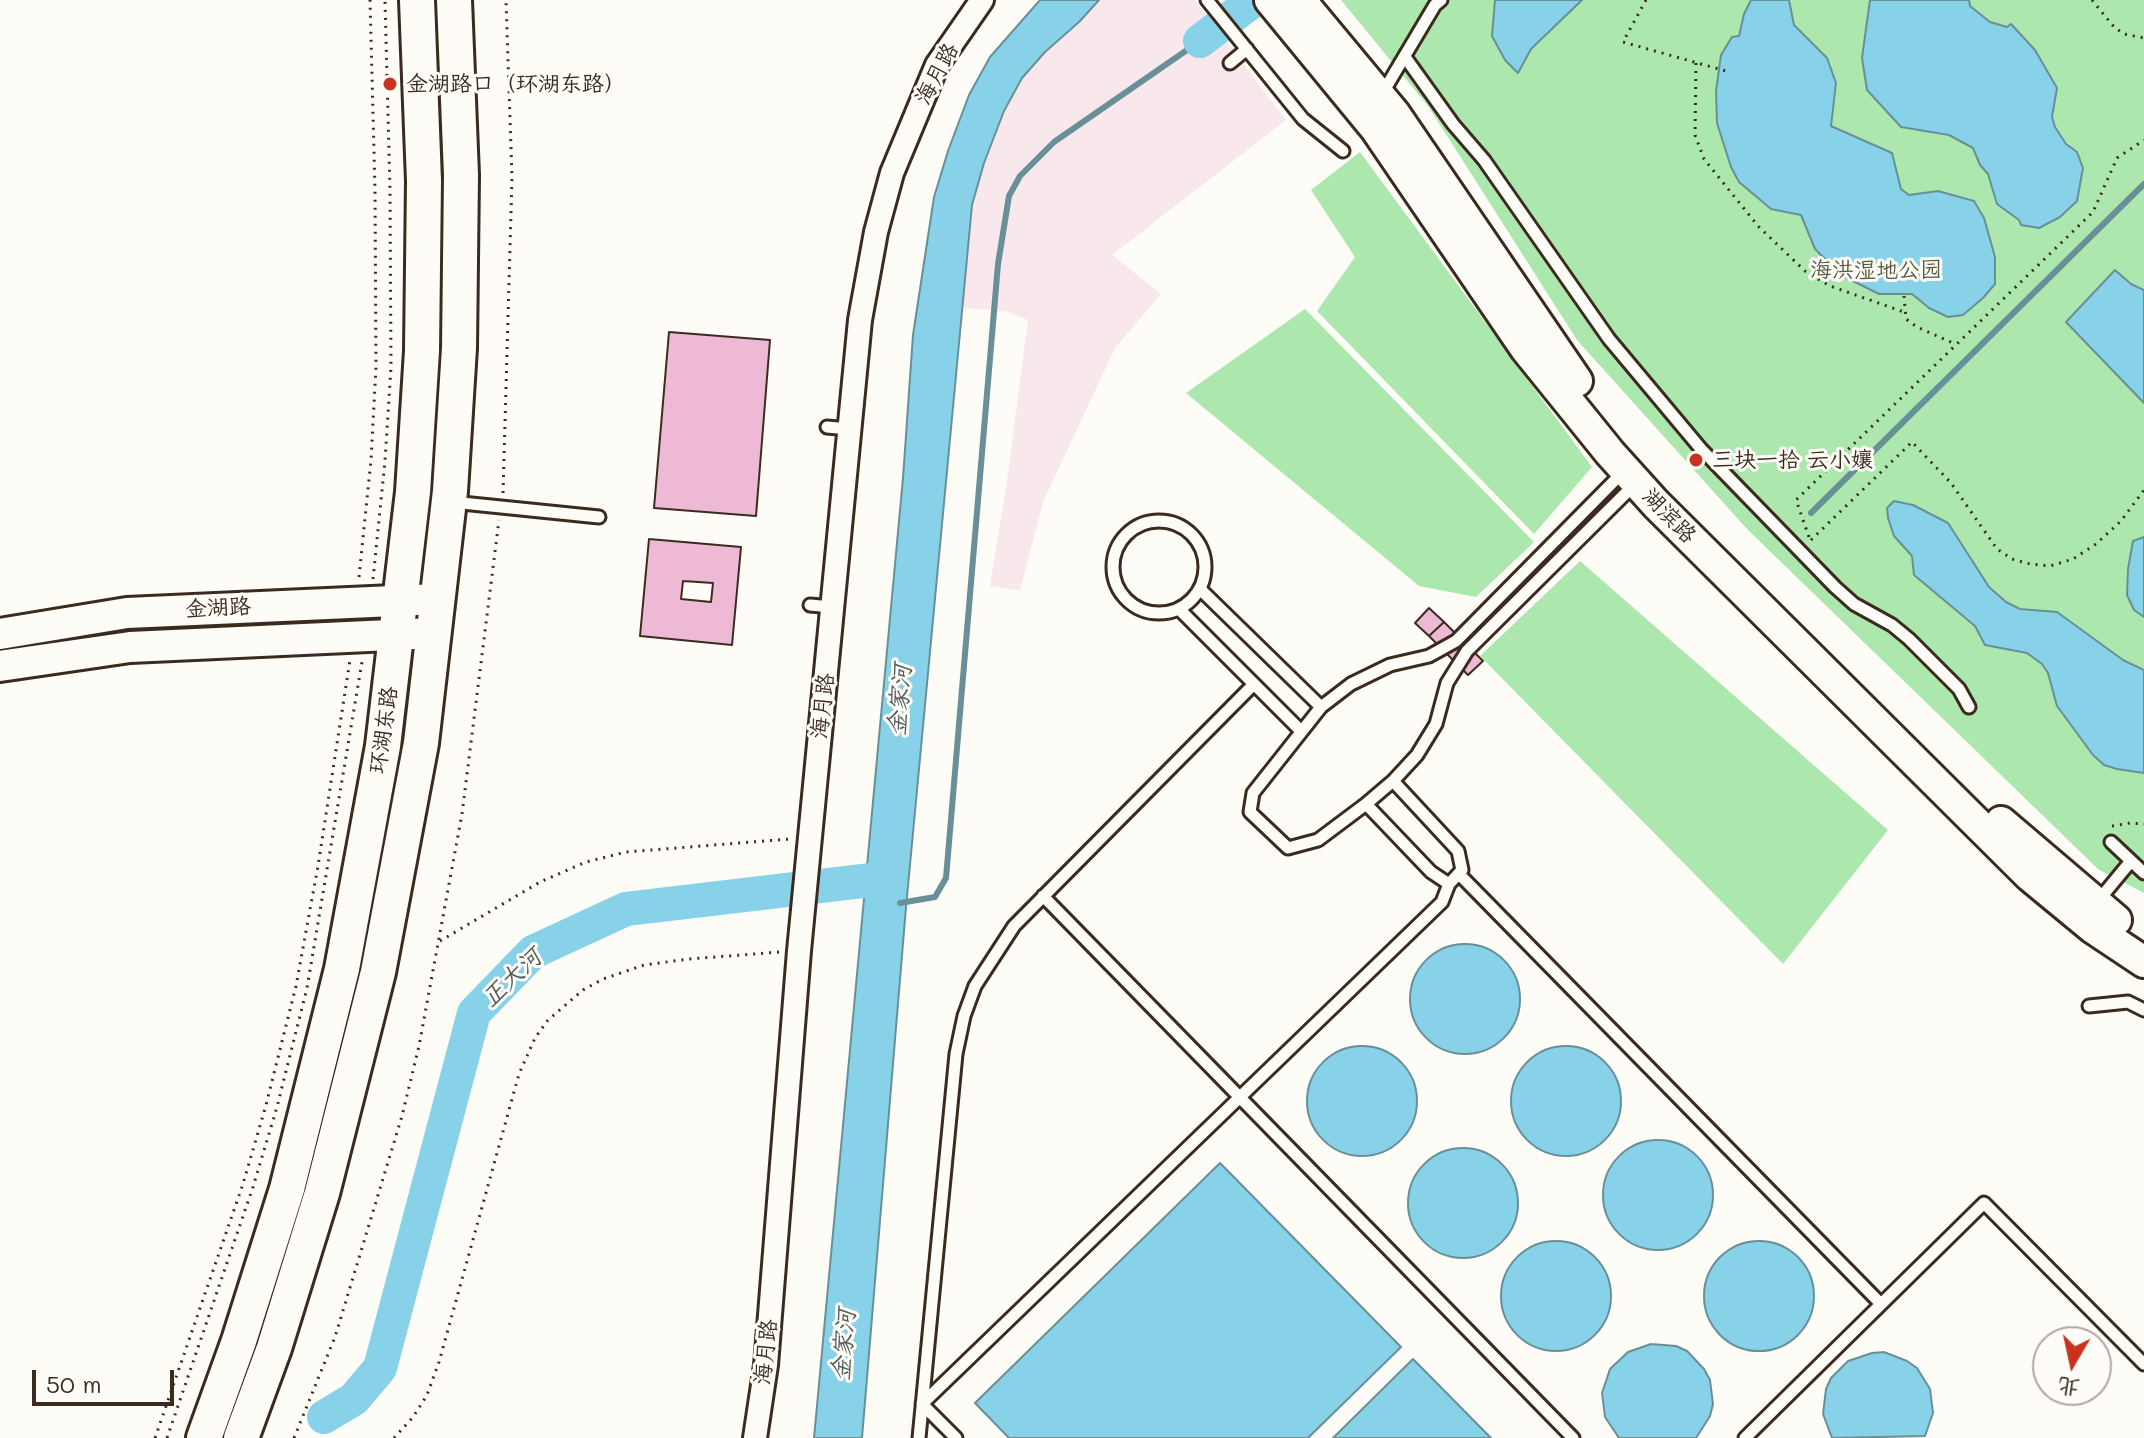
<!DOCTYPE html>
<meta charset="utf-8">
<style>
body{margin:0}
#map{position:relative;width:2144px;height:1438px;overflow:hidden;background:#fdfcf7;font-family:Mali,"LXGW WenKai TC",sans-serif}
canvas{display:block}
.north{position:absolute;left:2032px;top:1326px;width:80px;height:80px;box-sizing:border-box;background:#fdfcf7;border:2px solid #afa8a0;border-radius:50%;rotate:189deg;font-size:22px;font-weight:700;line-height:32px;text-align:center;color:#3b2a1e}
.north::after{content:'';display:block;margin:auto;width:28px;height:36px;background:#c8321e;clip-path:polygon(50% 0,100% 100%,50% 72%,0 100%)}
.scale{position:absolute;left:32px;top:1370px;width:142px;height:36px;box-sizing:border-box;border:4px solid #3b2a1e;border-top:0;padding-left:10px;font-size:24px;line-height:28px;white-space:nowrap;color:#3b2a1e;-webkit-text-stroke:6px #fdfcf7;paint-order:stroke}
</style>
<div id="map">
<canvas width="2144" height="1438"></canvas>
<div class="north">北</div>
<div class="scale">50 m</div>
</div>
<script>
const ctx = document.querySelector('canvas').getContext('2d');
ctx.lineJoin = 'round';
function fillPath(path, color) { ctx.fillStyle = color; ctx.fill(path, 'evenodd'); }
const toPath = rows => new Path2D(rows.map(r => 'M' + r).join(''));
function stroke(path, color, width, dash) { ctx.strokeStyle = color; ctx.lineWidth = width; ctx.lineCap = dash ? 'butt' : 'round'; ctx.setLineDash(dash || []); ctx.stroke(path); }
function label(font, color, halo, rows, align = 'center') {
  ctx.font = font + ' Mali,"LXGW WenKai TC",sans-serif'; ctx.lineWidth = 6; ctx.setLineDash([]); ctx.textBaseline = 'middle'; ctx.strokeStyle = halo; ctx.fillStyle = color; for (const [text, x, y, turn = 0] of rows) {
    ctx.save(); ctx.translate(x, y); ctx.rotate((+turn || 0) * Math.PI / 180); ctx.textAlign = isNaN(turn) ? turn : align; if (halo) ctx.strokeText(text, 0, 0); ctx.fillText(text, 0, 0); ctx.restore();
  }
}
const built = toPath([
 [1099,0,1195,0,1286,120,1112,255,1161,294,1115,348,1043,502,1020,591,990,586,1006,488,1028,320,1006,311,962,308,972,205,984,163,1004,111,1022,78,1045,52,1079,22]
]);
const green = toPath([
 [1341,0,2144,0,2144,893,2098,869,1748,530,1577,340,1428,106],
 [1360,152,1592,467,1534,534,1317,311,1355,257,1311,190],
 [1305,309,1534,542,1476,597,1419,586,1186,393],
 [1580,561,1888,830,1783,964,1480,656]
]);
const water = toPath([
 [1040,0,1099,0,1079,22,1045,52,1022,78,1004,111,984,163,972,205,906,907,862,1438,814,1438,903,478,913,335,934,197,948,151,969,95,990,57,1040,0],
 [1495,0,1582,0,1531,49,1518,73,1505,60,1492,36,1495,0],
 [1751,0,1789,0,1794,25,1827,58,1836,83,1831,126,1892,153,1901,189,1909,195,1938,191,1974,201,1984,218,1995,257,1995,284,1983,298,1963,315,1948,317,1929,308,1912,294,1879,294,1841,275,1815,249,1801,215,1771,209,1739,182,1731,167,1717,123,1716,91,1721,55,1732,37,1739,36,1744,14,1751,0],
 [1870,0,1969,0,1970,6,1990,22,2007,27,2011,24,2035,50,2057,88,2052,117,2055,127,2066,144,2077,152,2083,168,2077,201,2060,217,2039,228,2021,225,2019,220,1997,204,1988,174,1980,165,1973,148,1949,135,1901,127,1867,90,1862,58,1870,0],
 [2115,270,2131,284,2144,290,2144,403,2066,322,2115,270],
 [1894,501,1913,505,1948,523,1989,587,2006,602,2020,609,2057,612,2123,660,2144,670,2144,773,2117,769,2104,765,2093,755,2057,706,2048,673,2042,664,2027,653,1985,645,1975,626,1914,575,1912,556,1894,536,1888,518,1887,508,1894,501],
 [2144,537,2144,617,2134,610,2127,595,2128,569,2133,541,2144,537],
 '1410 999a55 55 0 1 1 110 0a55 55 0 1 1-110 0Z',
 '1511 1101a55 55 0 1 1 110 0a55 55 0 1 1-110 0Z',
 '1307 1101a55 55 0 1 1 110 0a55 55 0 1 1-110 0Z',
 '1603 1195a55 55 0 1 1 110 0a55 55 0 1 1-110 0Z',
 '1408 1203a55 55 0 1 1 110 0a55 55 0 1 1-110 0Z',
 [1220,1163,1401,1347,1308,1438,1009,1438,975,1403,1220,1163],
 '1501 1296a55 55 0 1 1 110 0a55 55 0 1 1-110 0Z',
 '1704 1296a55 55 0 1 1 110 0a55 55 0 1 1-110 0Z',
 [1651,1344,1676,1346,1687,1351,1704,1369,1710,1380,1713,1404,1710,1416,1696,1438,1619,1438,1605,1417,1602,1393,1610,1369,1628,1352,1651,1344],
 [1884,1352,1907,1361,1917,1368,1930,1389,1933,1413,1925,1436,1832,1438,1823,1414,1826,1389,1831,1378,1848,1361,1872,1353,1884,1352],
 [1413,1359,1491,1438,1333,1438,1413,1359]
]);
const stream = toPath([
 [1811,513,2144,184],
 [900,903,935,897,946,878,998,264,1009,196,1020,176,1054,142,1200,41]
]);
const river = toPath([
 [1200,41,1254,0],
 [324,1417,354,1399,380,1368,474,1013,533,952,626,909,888,878]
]);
const building = toPath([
 [669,332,770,340,756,516,654,508,669,332],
 [649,539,741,547,732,645,640,636,649,539],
 [683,581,713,583,711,602,681,599,683,581],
 [1429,608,1444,622,1429,636,1415,623,1429,608],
 [1444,622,1483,661,1468,675,1429,636,1444,622]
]);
const path = toPath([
 [1646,0,1623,42,1726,71],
 [2092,0,2114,27,2124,34,2144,38],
 [1696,63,1695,135,1704,159,1758,226,1805,271,1830,286,1904,312],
 [1904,296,1906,319,1917,327,1955,344],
 [503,493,512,178,506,0],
 [1809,537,1796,500,2093,212,2117,158,2144,140],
 [1811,540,1912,442,1951,483,1997,549,2012,559,2030,564,2050,566,2073,559,2096,544,2121,521,2144,490],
 [359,577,371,460,376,367,375,190,370,0],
 [373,579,385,461,391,367,390,190,385,0],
 [2112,826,2130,823,2144,824],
 [440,941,540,882,586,862,626,852,790,839],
 [155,1438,243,1184,266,1105,296,986,318,866,350,660],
 [167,1438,253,1187,277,1107,307,988,362,662],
 [294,1438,335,1337,402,1116,419,1046,462,814,499,520],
 [394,1438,413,1417,427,1395,439,1362,519,1074,535,1038,548,1020,583,990,603,979,644,965,689,959,780,952]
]);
const service = toPath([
 [1207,0,1303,119,1343,151],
 [1405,57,1453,124,1484,160,1609,339,1701,449,1835,587,1854,604,1892,625,1909,639,1959,689,1969,707],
 [1230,63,1247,49],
 [1382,94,1435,5,1441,0],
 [827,427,849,429],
 [452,502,599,517],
 '1113 567a46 46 0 1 1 92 0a46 46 0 1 1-92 0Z',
 [1200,589,1321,707,1351,684,1390,665,1429,656,1456,641,1624,471],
 [810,605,832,607],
 [1179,609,1300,730],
 [1321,707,1253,793,1250,812,1288,848,1318,840,1366,804,1431,872,1449,884,1462,870,1458,851,1393,781,1417,755,1436,724,1447,683,1467,651,1634,485],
 [1366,804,1393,781],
 [2111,842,2144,873],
 [1459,874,1881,1304],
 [1043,896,1573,1438],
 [2098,901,2131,861],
 [2089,1006,2128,1002,2144,1010],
 [919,1438,956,1054,964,1016,975,986,1014,926,1254,684],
 [956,1438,922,1404,1442,902,1449,884],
 [1745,1438,1984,1203,2144,1364]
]);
const minor = toPath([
 [755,1438,766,1365,799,951,860,320,876,232,892,173,937,65,982,0]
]);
const secondary = toPath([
 [1270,0,1376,129,1526,349,1610,453,1656,504,2030,876,2093,928,2144,962],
 [1300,0,1394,113,1577,381],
 [0,634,127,613,438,599],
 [0,666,130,647,434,633],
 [2001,822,2116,920]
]);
const primary = toPath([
 [204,1438,239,1341,287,1189,342,969,383,746,413,492,422,351,424,181,417,0],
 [241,1438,274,1348,322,1193,378,972,421,743,450,491,459,348,461,175,454,0]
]);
const markers = [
 [390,84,8,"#c8321e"],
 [1696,460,8,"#c8321e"]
];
const streetNames = [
 ["海月路",937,74,-62],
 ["湖滨路",1669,516,46],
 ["金湖路",218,608,-3],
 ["海月路",823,706,-84],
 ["环湖东路",384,730,-82],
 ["海月路",766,1352,-84]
];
const poiNames = [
 ["金湖路口（环湖东路）",406,84],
 ["三块一拾 云小孃",1712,460]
];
const parkNames = [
 ["海洪湿地公园",1876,270]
];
const waterNames = [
 ["金家河",900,700,-85],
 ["正大河",512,978,-43],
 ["金家河",844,1345,-85]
];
fillPath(built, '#f8e8ec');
fillPath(green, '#ace7ad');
fillPath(water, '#87d2e8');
stroke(water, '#698f97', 2);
stroke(stream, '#698f97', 6);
stroke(river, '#87d2e8', 34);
fillPath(building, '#eeb9d4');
stroke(building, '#3b2a1e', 2);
stroke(service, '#3b2a1e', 17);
stroke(minor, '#3b2a1e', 28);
stroke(secondary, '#3b2a1e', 36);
stroke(primary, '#3b2a1e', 40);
stroke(path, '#3b2a1e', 3, [2, 6]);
stroke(service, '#fdfcf7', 11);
stroke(minor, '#fdfcf7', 22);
stroke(secondary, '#fdfcf7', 30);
stroke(primary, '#fdfcf7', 34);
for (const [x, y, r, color] of markers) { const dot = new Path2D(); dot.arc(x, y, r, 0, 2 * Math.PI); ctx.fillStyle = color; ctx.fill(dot); stroke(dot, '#fdfcf7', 3); }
label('22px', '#3b2a1e', '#fdfcf7', streetNames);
label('22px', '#3b2a1e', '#fdfcf7', poiNames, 'left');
label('22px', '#575942', '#fdfcf7', parkNames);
label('italic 24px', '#525c5b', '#fdfcf7', waterNames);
</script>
